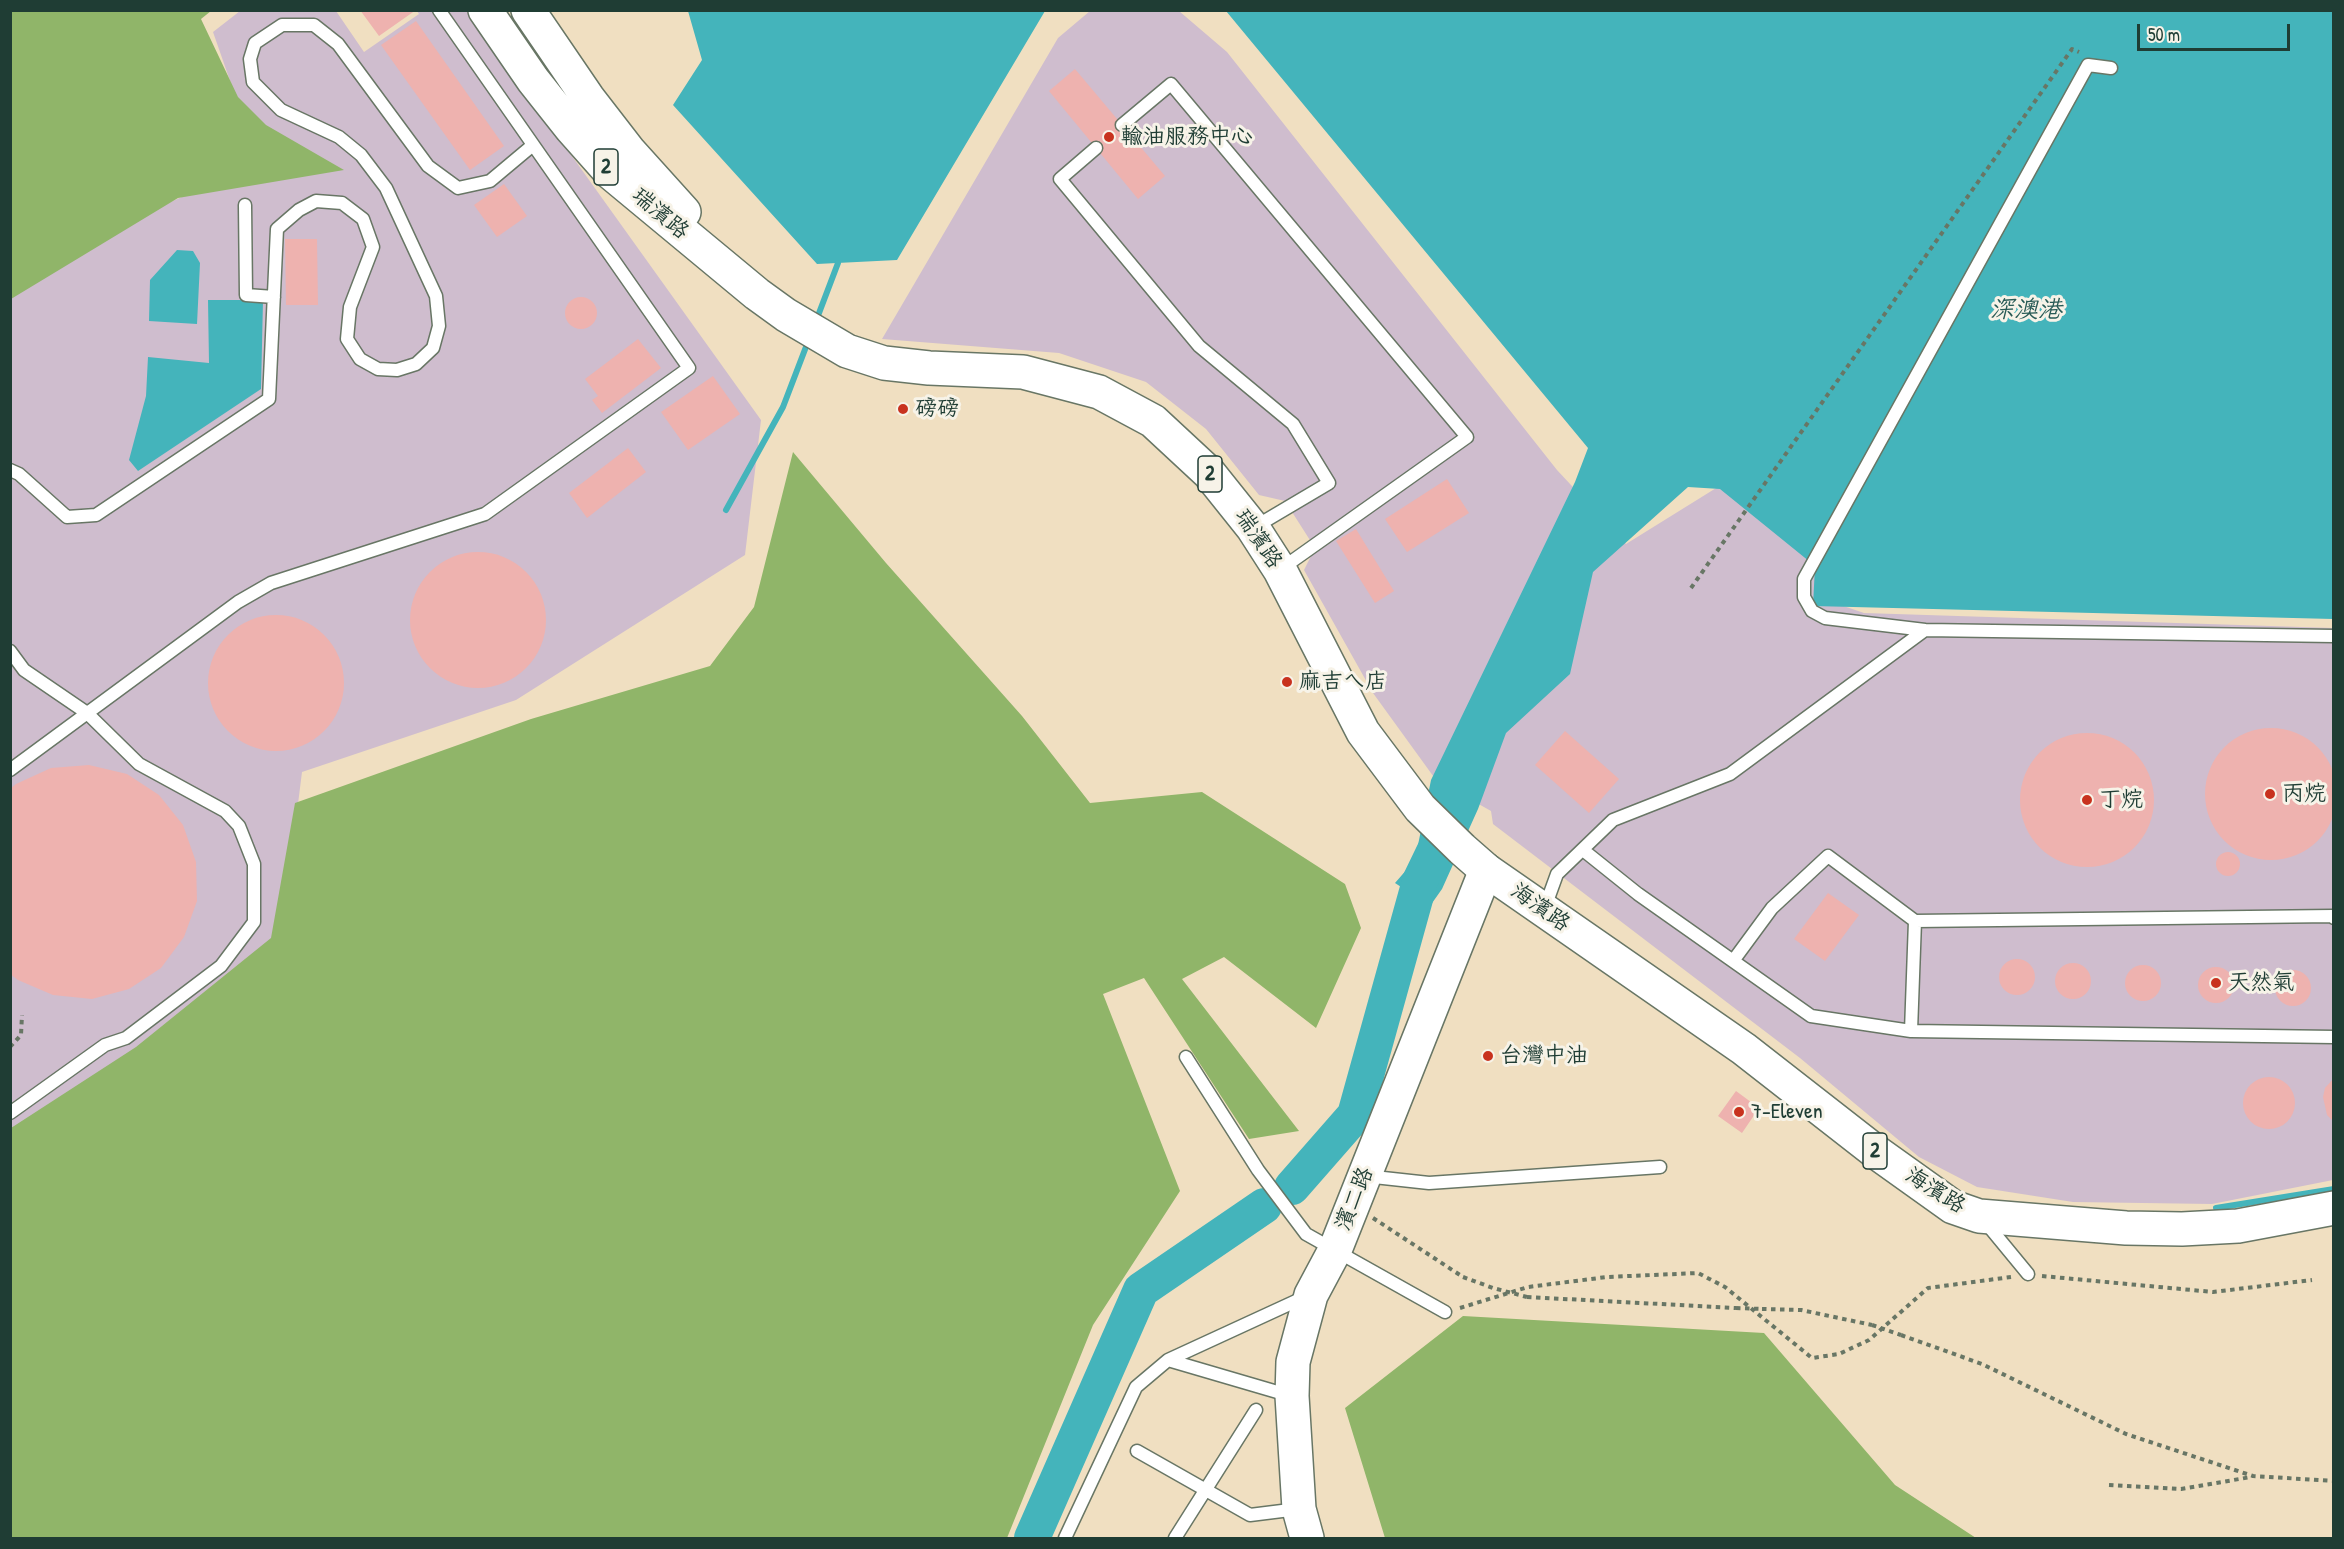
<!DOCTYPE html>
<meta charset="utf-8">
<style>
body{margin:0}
#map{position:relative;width:2344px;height:1549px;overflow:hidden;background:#f0dfc1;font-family:"Patrick Hand",sans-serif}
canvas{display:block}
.frame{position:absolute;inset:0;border:12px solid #1f3d34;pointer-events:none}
.scale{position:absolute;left:2137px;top:24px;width:153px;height:27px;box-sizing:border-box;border:3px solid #1f3d34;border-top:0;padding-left:8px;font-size:18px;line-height:21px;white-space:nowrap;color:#1f3d34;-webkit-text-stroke:4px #f7f3e8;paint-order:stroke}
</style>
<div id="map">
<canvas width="2344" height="1549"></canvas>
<div class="frame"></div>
<div class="scale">50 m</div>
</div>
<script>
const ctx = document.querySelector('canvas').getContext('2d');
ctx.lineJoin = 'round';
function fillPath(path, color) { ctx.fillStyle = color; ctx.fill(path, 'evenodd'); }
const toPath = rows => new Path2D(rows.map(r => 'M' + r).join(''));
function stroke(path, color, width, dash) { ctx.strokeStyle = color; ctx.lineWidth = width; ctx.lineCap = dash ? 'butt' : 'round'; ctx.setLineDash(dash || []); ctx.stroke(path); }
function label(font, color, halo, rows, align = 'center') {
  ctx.font = font + ' "Patrick Hand","LXGW WenKai TC",sans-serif'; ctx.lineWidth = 6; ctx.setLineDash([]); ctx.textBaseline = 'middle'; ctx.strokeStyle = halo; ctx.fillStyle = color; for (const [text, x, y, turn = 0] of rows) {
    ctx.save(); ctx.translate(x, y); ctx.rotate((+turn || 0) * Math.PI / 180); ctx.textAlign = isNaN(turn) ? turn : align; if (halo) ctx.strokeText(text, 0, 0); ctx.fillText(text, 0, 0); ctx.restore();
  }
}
const industrial = toPath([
 [240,11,336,11,364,52,419,14,417,11,468,11,761,420,745,555,516,700,302,772,280,947,11,1145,11,277,258,161,213,32],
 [1090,11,1179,11,1227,52,1557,470,1626,544,1721,485,1818,564,1814,596,1864,613,2333,628,2333,1180,2212,1204,2073,1202,1977,1187,1919,1157,1800,1058,1493,824,1491,811,1436,780,1373,693,1304,570,1315,548,1285,501,1259,495,1206,429,1146,382,1059,353,882,339,1058,38]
]);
const forest = toPath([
 [11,10,211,11,201,19,238,97,266,125,344,170,178,198,11,299],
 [793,452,886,563,1022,716,1090,803,1202,792,1345,884,1361,928,1316,1028,1224,957,1182,979,1299,1131,1249,1139,1144,978,1103,994,1180,1191,1093,1325,1007,1538,11,1538,11,1128,136,1047,271,938,295,803,531,719,710,666,754,607],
 [1463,1316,1764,1333,1895,1485,1976,1538,1385,1538,1345,1408]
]);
const water = toPath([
 [688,11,688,10,1045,11,897,260,817,264,673,105,702,60],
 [1226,11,2333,11,2333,619,1813,606,1815,566,1720,489,1688,487,1593,572,1570,674,1506,733,1478,809,1442,889,1430,906,1395,883,1415,860,1431,780,1575,482,1588,448],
 [177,250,193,251,200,263,197,324,149,321,150,280],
 [208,300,263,300,261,389,138,471,129,460,146,396,148,357,209,363]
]);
const stream = toPath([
 [816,321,838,263],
 [726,510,783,407,809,339],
 [2216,1208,2334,1189]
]);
const river = toPath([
 [1292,1187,1355,1115,1420,881,1434,852],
 [1032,1538,1141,1290,1264,1206]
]);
const building = toPath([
 [360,10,416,10,379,36],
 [416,21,504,146,470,170,381,45],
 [1075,69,1165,176,1138,199,1049,91],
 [504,184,527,216,497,237,474,205],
 [285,239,317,239,318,305,286,305],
 '565 313a16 16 0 1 1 32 0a16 16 0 1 1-32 0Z',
 [638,339,661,368,602,413,592,400,598,396,585,379],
 [713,376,740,414,688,450,661,412],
 [628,448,646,472,587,518,569,493],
 [1447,479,1469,513,1407,552,1385,519],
 [1356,529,1394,591,1375,603,1336,541],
 '410 620a68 68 0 1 1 136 0a68 68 0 1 1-136 0Z',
 '208 683a68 68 0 1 1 136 0a68 68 0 1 1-136 0Z',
 '2205 794a66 66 0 1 1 132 0a66 66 0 1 1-132 0Z',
 [1565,731,1619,779,1589,813,1535,765],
 '2020 800a67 67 0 1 1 134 0a67 67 0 1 1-134 0Z',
 [89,765,127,774,159,795,183,825,196,862,197,901,184,937,161,968,129,989,92,999,53,995,18,980,10,974,10,789,16,784,51,768],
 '2216 864a12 12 0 1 1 24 0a12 12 0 1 1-24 0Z',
 [1828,893,1859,915,1825,961,1794,939],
 '1999 977a18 18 0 1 1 36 0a18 18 0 1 1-36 0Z',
 '2055 981a18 18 0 1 1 36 0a18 18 0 1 1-36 0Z',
 '2125 983a18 18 0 1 1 36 0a18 18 0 1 1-36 0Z',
 '2198 985a18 18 0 1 1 36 0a18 18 0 1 1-36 0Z',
 '2275 988a18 18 0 1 1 36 0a18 18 0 1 1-36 0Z',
 '2243 1103a26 26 0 1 1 52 0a26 26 0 1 1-52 0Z',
 [2334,1078,2334,1122,2327,1115,2323,1097,2325,1088],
 [1736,1091,1759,1108,1742,1133,1718,1116]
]);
const path = toPath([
 [1691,588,2072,49,2079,52],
 [10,1047,21,1035,22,1015],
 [1373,1218,1463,1277],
 [2042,1276,2213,1292,2312,1280],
 [1527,1297,1736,1308],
 [1460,1308,1528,1287,1607,1277,1698,1273,1725,1287,1812,1358,1839,1354,1869,1340,1928,1288,2011,1277],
 [1762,1309,1801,1310,1872,1325],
 [1901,1335,1982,1364,2126,1434,2253,1476,2334,1481],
 [2109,1485,2181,1489,2251,1477]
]);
const lane = toPath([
 [1122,125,1171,84,1467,437,1281,569],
 [1096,148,1060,179,1199,346,1293,424,1329,483,1253,528],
 [245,205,246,295,274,297],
 [10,470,19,474,67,517,96,515,269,399,277,229,299,210,316,201,342,203,363,219,373,247,350,307,347,339,360,359,378,369,397,370,416,364,433,348,439,326,436,296,386,188,361,155,339,137,281,110,253,82,250,59,255,43,282,25,314,25,338,44,428,166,458,188,490,181,533,145],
 [1925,630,1825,618,1812,611,1804,597,1804,579,2088,65,2111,68],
 [10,651,24,670,87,713,139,764,225,811,239,826,254,864,254,922,221,966,126,1038,105,1045,10,1113],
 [10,770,238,602,271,583,485,514,689,368,439,10],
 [1583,850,1638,894,1811,1016,1911,1031,2334,1037],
 [1544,910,1557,874,1613,820,1730,774,1925,630,2334,636],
 [1915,921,2333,916,2334,918],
 [1733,961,1772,908,1828,856,1915,921,1911,1031],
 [1186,1057,1258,1170,1306,1234,1445,1312],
 [1365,1176,1429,1183,1660,1167],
 [1986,1223,2028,1274],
 [1168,1360,1291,1396],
 [1137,1451,1250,1515,1298,1509],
 [1065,1538,1136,1387,1168,1360,1307,1296],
 [1175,1538,1256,1410]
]);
const secondary = toPath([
 [1307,1538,1299,1509,1292,1396,1293,1362,1311,1295,1335,1250,1486,870]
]);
const primary = toPath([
 [485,10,533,80,571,128,611,173,757,294,786,315,847,351,884,363,929,368,1023,372,1099,392,1153,421,1209,473,1253,528,1280,570,1363,732,1420,808,1462,849,1486,870,1744,1049,1876,1152,1953,1207,1979,1216,2126,1228,2182,1229,2238,1226,2334,1208],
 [528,10,588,98,629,151,684,212]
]);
const pathBridge = toPath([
 [1463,1277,1493,1288,1527,1297],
 [1736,1308,1762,1309],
 [1872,1325,1901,1335]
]);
const markers = [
 [1109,137,6,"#c8321e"],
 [903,409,6,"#c8321e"],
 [1287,682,6,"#c8321e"],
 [2270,794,6,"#c8321e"],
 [2087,800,6,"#c8321e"],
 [2216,983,6,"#c8321e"],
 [1488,1056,6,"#c8321e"],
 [1739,1112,6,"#c8321e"]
];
const shields = [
 [606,167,24],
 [1210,474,24],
 [1875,1151,24]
];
const shieldNames = [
 ["2",606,167],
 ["2",1210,474],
 ["2",1875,1151]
];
const poiNames = [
 ["輸油服務中心",1121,137],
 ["磅磅",915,409],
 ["麻吉ㄟ店",1299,682],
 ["丙烷",2282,794],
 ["丁烷",2099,800],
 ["天然氣",2228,983],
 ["台灣中油",1500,1056],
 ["7-Eleven",1751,1112]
];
const streetNames = [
 ["瑞濱路",660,214,40],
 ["瑞濱路",1258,539,56],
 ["海濱路",1540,908,35],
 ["海濱路",1935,1191,32],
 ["濱二路",1355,1199,-68]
];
const waterNames = [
 ["深澳港",2026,311]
];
fillPath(industrial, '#cfbdce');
fillPath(forest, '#90b569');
fillPath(water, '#44b4bb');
stroke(stream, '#44b4bb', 6);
stroke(river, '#44b4bb', 36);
fillPath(building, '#eeb2af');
stroke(lane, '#687665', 15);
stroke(secondary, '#687665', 36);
stroke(primary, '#687665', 36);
stroke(path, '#687665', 4, [4.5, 4.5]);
stroke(lane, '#fff', 12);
stroke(secondary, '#fff', 33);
stroke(primary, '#fff', 33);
stroke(pathBridge, '#687665', 4, [4.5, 4.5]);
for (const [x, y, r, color] of markers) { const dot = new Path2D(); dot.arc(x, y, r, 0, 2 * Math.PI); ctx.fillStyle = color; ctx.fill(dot); stroke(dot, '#f7f3e8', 2); }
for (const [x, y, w] of shields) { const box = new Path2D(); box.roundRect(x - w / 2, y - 18, w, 36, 4.5); ctx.fillStyle = '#f7f3e8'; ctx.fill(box); stroke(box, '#1f3d34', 1.5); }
label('bold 21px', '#1f3d34', null, shieldNames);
label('22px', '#1f3d34', '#f7f3e8', poiNames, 'left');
label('22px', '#1f3d34', '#f7f3e8', streetNames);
label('italic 24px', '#285b56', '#f7f3e8', waterNames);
</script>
